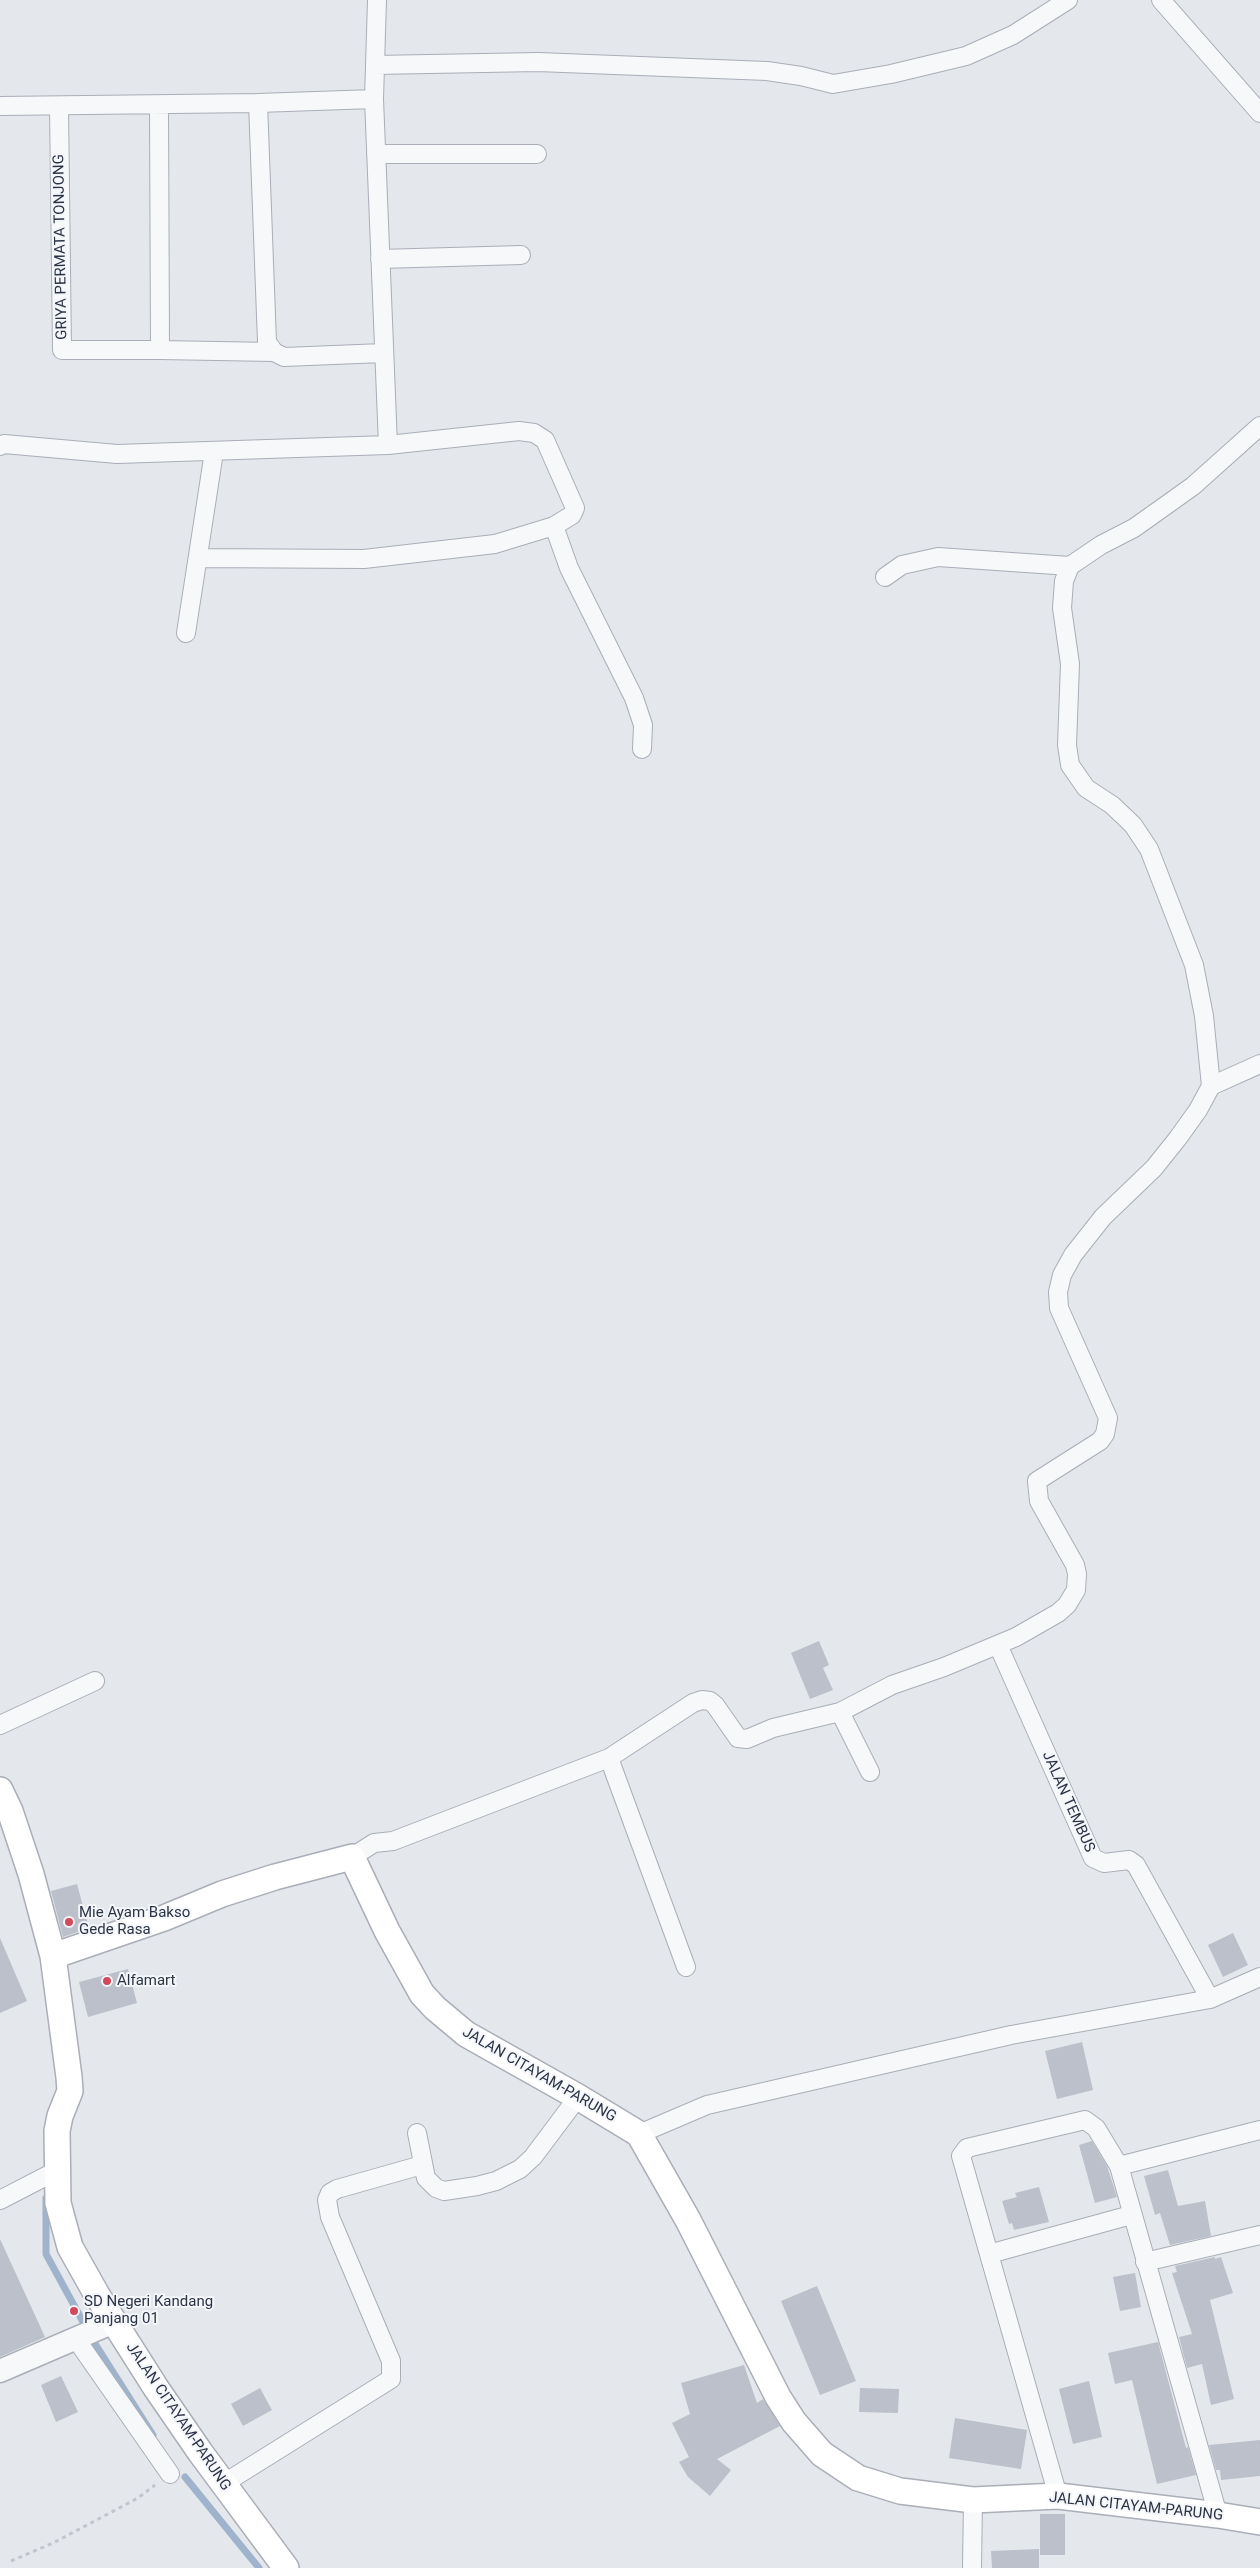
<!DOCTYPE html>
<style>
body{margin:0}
canvas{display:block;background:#e4e7ec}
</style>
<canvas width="1260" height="2568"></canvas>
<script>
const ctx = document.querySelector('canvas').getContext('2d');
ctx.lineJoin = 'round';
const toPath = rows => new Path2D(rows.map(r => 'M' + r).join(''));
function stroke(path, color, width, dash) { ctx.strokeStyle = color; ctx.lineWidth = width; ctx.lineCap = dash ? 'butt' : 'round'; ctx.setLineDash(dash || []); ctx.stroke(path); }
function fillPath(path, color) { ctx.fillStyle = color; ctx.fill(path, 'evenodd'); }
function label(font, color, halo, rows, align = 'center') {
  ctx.font = font + ' Roboto,sans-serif'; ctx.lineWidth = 4; ctx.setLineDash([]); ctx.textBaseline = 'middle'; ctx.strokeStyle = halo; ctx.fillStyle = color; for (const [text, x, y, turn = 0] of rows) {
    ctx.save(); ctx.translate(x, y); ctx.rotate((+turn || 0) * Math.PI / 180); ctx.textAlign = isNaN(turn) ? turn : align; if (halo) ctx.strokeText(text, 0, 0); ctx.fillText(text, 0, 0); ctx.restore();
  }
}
const stream = toPath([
 [46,2198,46,2254,94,2342,153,2435],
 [185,2477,259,2568]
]);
const building = toPath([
 [819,1641,829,1665,823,1668,833,1690,810,1699,791,1653],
 [77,1884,89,1928,63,1937,51,1891],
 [1233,1933,1248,1965,1223,1977,1208,1945],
 [0,1938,27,2001,0,2013],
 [128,1969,137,2003,88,2017,79,1982],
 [1082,2042,1093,2090,1057,2099,1045,2051],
 [1092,2141,1107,2166,1117,2197,1095,2203,1079,2145],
 [1168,2170,1178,2206,1205,2201,1211,2236,1170,2245,1160,2213,1155,2215,1144,2176],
 [1039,2187,1049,2222,1014,2230,1012,2223,1009,2224,1002,2201,1017,2197,1015,2193],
 [0,2239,45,2337,0,2357],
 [1215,2257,1215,2259,1221,2257,1233,2293,1210,2300,1234,2399,1211,2405,1202,2364,1187,2368,1179,2337,1192,2334,1172,2273,1177,2272,1175,2266],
 [1135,2273,1141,2307,1120,2311,1113,2277],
 [817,2286,856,2381,820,2395,781,2301],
 [1158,2342,1186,2448,1188,2447,1196,2475,1157,2484,1132,2380,1115,2384,1108,2353],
 [744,2365,757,2403,763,2399,780,2426,717,2459,731,2470,710,2496,688,2477,679,2462,689,2457,672,2423,690,2414,681,2383],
 [61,2376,78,2412,56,2422,41,2385],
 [1089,2381,1102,2437,1073,2444,1059,2389],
 [260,2388,272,2410,243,2426,231,2404],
 [860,2388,899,2389,898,2413,859,2412],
 [955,2418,1027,2430,1021,2469,949,2458],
 [1260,2440,1260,2476,1221,2480,1220,2470,1216,2470,1209,2445],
 [1040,2514,1065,2514,1065,2555,1040,2555],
 [1039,2549,1039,2568,992,2568,991,2551]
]);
const path = toPath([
 [11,2561,53,2543,138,2498,155,2485]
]);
const minor = toPath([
 [1161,0,1260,113],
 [375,65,538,62,767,71,801,76,833,84,891,74,966,56,1013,35,1068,0],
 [258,103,267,342,274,352,284,357,383,353],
 [159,105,160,350,274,352],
 [0,106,258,103,374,99],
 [59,106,62,350,160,350],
 [376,154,537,154],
 [380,259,521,255],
 [1260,426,1193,486,1165,506,1134,528,1101,545,1070,566,1064,581,1062,608,1070,664,1067,745,1070,765,1086,788,1112,805,1133,825,1149,849,1194,965,1204,1016,1211,1086,1260,1064],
 [0,446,4,444,117,454,388,445,374,99,377,0],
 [554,526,569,568,634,698,643,725,642,749],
 [198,558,364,559,495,544,554,526,572,515,575,508,545,440,534,433,519,431,388,445],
 [885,577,902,565,938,557,1070,566],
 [186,633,214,452],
 [998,1645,1093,1858,1104,1863,1129,1860,1136,1865,1210,1999],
 [840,1712,870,1772],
 [0,1725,95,1681],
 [609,1758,686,1967],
 [352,1857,374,1843,393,1841,609,1758,693,1703,702,1700,710,1701,715,1705,738,1738,747,1739,773,1728,840,1712,892,1685,944,1667,1016,1637,1058,1613,1067,1605,1076,1590,1077,1574,1075,1565,1039,1501,1037,1481,1100,1441,1105,1434,1108,1418,1059,1308,1058,1292,1062,1275,1073,1255,1103,1217,1154,1168,1178,1138,1198,1110,1211,1086],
 [417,2133,426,2178,436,2188,444,2191,477,2186,496,2181,520,2169,533,2157,578,2097],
 [639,2134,707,2105,1011,2035,1210,1999,1260,1977],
 [1119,2166,1260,2130],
 [0,2200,58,2170],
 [989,2254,1131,2215],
 [1145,2262,1260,2235],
 [76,2339,170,2474],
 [223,2484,391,2379,391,2361,330,2217,327,2200,330,2193,337,2189,422,2165],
 [1058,2496,961,2156,967,2148,1085,2120,1096,2128,1119,2166,1218,2515],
 [972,2568,973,2500]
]);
const tertiary = toPath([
 [0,2371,114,2322]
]);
const secondary = toPath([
 [0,1790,10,1811,31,1874,53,1956,69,2077,70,2091,60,2116,57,2131,58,2203,70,2247,97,2295,156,2388,200,2452,286,2568],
 [53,1956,164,1918,222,1894,275,1877,352,1857,387,1931,422,1994,435,2008,466,2034,578,2097,639,2134,688,2220,778,2397,794,2422,822,2454,858,2478,900,2491,973,2500,1058,2496,1218,2515,1260,2522]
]);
const markers = [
 [69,1922,5,"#d1495b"],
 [107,1981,5,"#d1495b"],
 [74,2311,5,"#d1495b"]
];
const streetNames = [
 ["GRIYA PERMATA TONJONG",61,247,-91],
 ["JALAN TEMBUS",1068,1802,66],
 ["JALAN CITAYAM-PARUNG",539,2075,30],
 ["JALAN CITAYAM-PARUNG",178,2417,56],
 ["JALAN CITAYAM-PARUNG",1136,2507,6]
];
const poiNames = [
 ["Mie Ayam Bakso",79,1913],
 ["Gede Rasa",79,1930],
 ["Alfamart",117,1981],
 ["SD Negeri Kandang",84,2302],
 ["Panjang 01",84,2319]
];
stroke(stream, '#9fb4cc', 7);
fillPath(building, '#bbc0ca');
stroke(minor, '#a9aeb7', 20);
stroke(tertiary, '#a9aeb7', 25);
stroke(secondary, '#a9aeb7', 28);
stroke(path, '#c2c5cb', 3, [4, 4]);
stroke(minor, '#f7f8fa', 18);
stroke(tertiary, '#f7f8fa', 22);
stroke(secondary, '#fff', 25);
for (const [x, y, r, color] of markers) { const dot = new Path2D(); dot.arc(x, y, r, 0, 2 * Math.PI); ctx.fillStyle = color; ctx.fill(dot); stroke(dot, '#f4f6f9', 2); }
label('15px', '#2b3445', '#f4f6f9', streetNames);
label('15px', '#2b3445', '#f4f6f9', poiNames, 'left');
</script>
